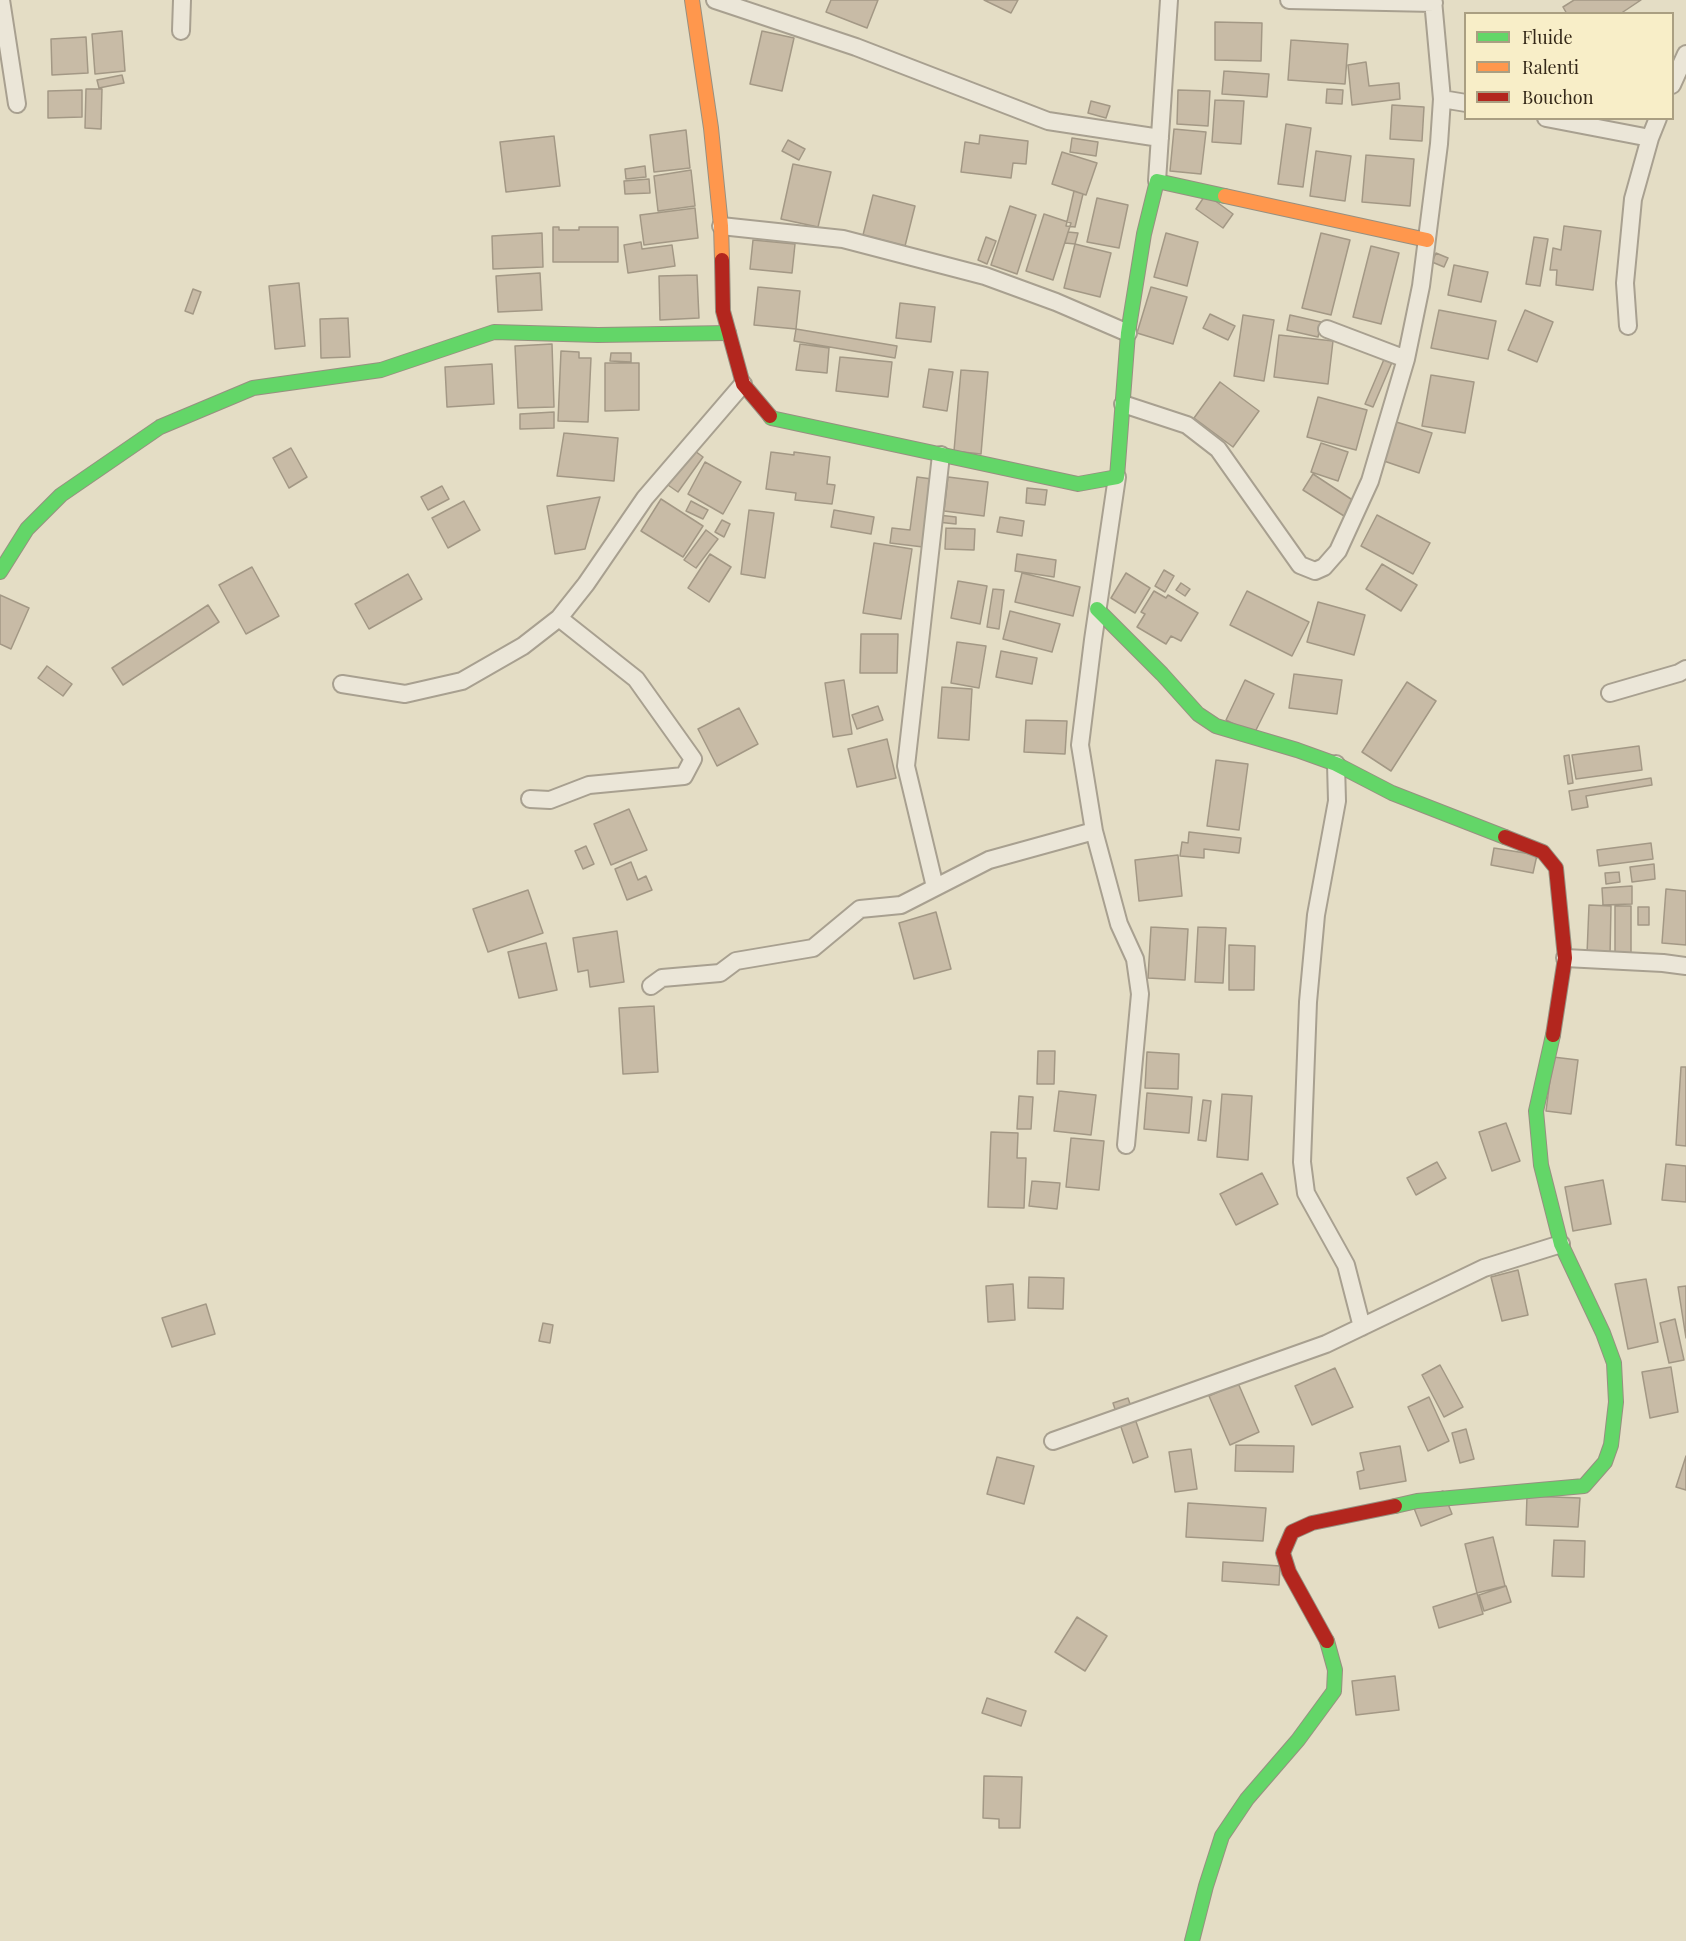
<!DOCTYPE html>
<style>
body{margin:0}
#map{position:relative;width:1686px;height:1941px;overflow:hidden;background:#e4ddc5;font-family:"Playfair Display",serif}
canvas{display:block}
.legend{position:absolute;left:1464px;top:12px;width:210px;height:108px;box-sizing:border-box;background:#f8eec8;border:2px solid #aa9f82;margin:0;padding:8px 10px;list-style:none;font-size:18px;color:#352919}
.legend li{display:flex;align-items:center;gap:12px;height:30px}
.legend b{width:30px;border:2px solid #aa9f82}
</style>
<div id="map">
<canvas width="1686" height="1941"></canvas>
<ul class="legend">
<li><b style="height:8px;background:#63d668"></b>Fluide</li>
<li><b style="height:8px;background:#ff974d"></b>Ralenti</li>
<li><b style="height:8px;background:#b3261e"></b>Bouchon</li>
</ul>
</div>
<script>
const ctx = document.querySelector('canvas').getContext('2d');
ctx.lineJoin = 'round';
function fillPath(path, color) { ctx.fillStyle = color; ctx.fill(path, 'evenodd'); }
const toPath = rows => new Path2D(rows.map(r => 'M' + r).join(''));
function stroke(path, color, width, dash) { ctx.strokeStyle = color; ctx.lineWidth = width; ctx.lineCap = dash ? 'butt' : 'round'; ctx.setLineDash(dash || []); ctx.stroke(path); }
const building = toPath([
 [831,0,878,0,867,28,826,12,831,0],
 [984,0,1018,0,1011,13,984,0],
 [1574,0,1641,0,1620,14,1567,14,1563,7,1574,0],
 [1215,22,1262,23,1261,61,1215,60,1215,22],
 [122,31,125,71,95,74,92,34,122,31],
 [762,31,794,38,782,91,750,84,762,31],
 [86,37,88,73,52,75,51,39,86,37],
 [1291,40,1348,44,1345,84,1288,80,1291,40],
 [1366,62,1369,86,1399,83,1400,99,1352,105,1348,65,1366,62],
 [1224,71,1269,74,1267,97,1222,94,1224,71],
 [122,75,124,83,99,88,97,80,122,75],
 [86,89,102,89,101,129,85,128,86,89],
 [1327,89,1343,90,1342,104,1326,103,1327,89],
 [82,90,82,117,48,118,48,91,82,90],
 [1178,90,1210,91,1208,126,1177,124,1178,90],
 [1215,100,1244,101,1241,144,1212,142,1215,100],
 [1091,101,1110,106,1106,118,1088,113,1091,101],
 [1392,105,1424,107,1422,141,1390,139,1392,105],
 [1286,124,1311,128,1303,187,1278,184,1286,124],
 [1174,129,1206,132,1201,174,1170,171,1174,129],
 [686,130,690,168,654,172,650,135,686,130],
 [980,135,1028,141,1026,164,1013,163,1011,178,961,172,965,142,979,144,980,135],
 [554,136,560,186,506,192,500,142,554,136],
 [1072,138,1098,142,1096,156,1070,152,1072,138],
 [788,140,805,149,799,160,782,151,788,140],
 [1316,151,1351,156,1345,201,1310,196,1316,151],
 [1062,152,1097,163,1086,195,1052,184,1062,152],
 [1366,155,1414,159,1410,206,1362,202,1366,155],
 [793,164,831,172,818,227,781,219,793,164],
 [645,166,646,177,626,179,625,169,645,166],
 [691,170,695,206,658,211,654,176,691,170],
 [649,179,650,193,625,194,624,181,649,179],
 [1074,191,1083,194,1075,227,1066,226,1074,191],
 [1206,194,1233,214,1223,228,1196,209,1206,194],
 [873,195,915,206,905,246,863,235,873,195],
 [1097,198,1128,205,1119,248,1087,242,1097,198],
 [1010,206,1036,215,1017,274,991,265,1010,206],
 [695,208,698,238,644,245,640,215,695,208],
 [1044,214,1071,223,1053,280,1026,271,1044,214],
 [1564,226,1601,231,1593,290,1556,285,1557,270,1550,270,1553,248,1561,250,1564,226],
 [553,227,559,227,559,230,579,230,579,227,618,227,618,262,553,262,553,227],
 [1068,232,1078,233,1075,244,1065,243,1068,232],
 [542,233,543,267,493,269,492,236,542,233],
 [1166,233,1198,242,1187,286,1154,277,1166,233],
 [1321,233,1350,240,1331,315,1302,308,1321,233],
 [986,237,996,241,987,264,978,260,986,237],
 [1534,237,1548,239,1540,286,1526,284,1534,237],
 [753,240,795,244,792,273,750,269,753,240],
 [641,242,642,249,672,245,675,266,628,273,624,245,641,242],
 [1075,244,1111,253,1100,297,1064,288,1075,244],
 [1371,246,1399,253,1381,324,1353,317,1371,246],
 [1436,253,1448,258,1444,267,1432,262,1436,253],
 [1454,265,1488,272,1481,302,1448,295,1454,265],
 [540,273,542,310,498,312,496,276,540,273],
 [697,275,699,318,660,320,659,276,697,275],
 [299,283,305,346,275,349,269,286,299,283],
 [758,287,800,291,796,329,754,325,758,287],
 [1151,287,1187,297,1173,344,1137,333,1151,287],
 [193,289,201,292,193,314,185,311,193,289],
 [900,303,935,307,931,342,896,338,900,303],
 [1439,310,1496,321,1488,359,1431,348,1439,310],
 [1525,310,1553,322,1537,362,1508,350,1525,310],
 [1210,314,1235,326,1228,340,1203,328,1210,314],
 [1243,315,1274,320,1264,381,1234,376,1243,315],
 [1290,315,1321,322,1318,337,1287,330,1290,315],
 [348,318,350,357,321,358,320,319,348,318],
 [796,329,897,346,895,358,794,341,796,329],
 [1279,335,1333,341,1328,384,1274,377,1279,335],
 [552,344,554,407,518,408,515,346,552,344],
 [800,344,829,348,827,373,796,370,800,344],
 [561,351,579,352,579,358,591,358,588,422,558,421,561,351],
 [611,353,631,353,631,362,610,361,611,353],
 [840,357,892,362,888,397,836,391,840,357],
 [1385,357,1393,360,1373,407,1365,404,1385,357],
 [605,363,639,363,639,410,605,411,605,363],
 [492,364,494,404,447,407,445,367,492,364],
 [929,369,953,372,947,411,923,407,929,369],
 [961,370,988,372,981,454,954,451,961,370],
 [1431,375,1474,382,1465,433,1422,426,1431,375],
 [1220,382,1259,411,1233,447,1194,418,1220,382],
 [1318,397,1367,410,1356,450,1307,437,1318,397],
 [554,412,554,428,520,429,520,414,554,412],
 [1393,421,1432,433,1419,473,1381,460,1393,421],
 [564,433,618,438,614,481,557,476,564,433],
 [1321,443,1348,452,1338,481,1311,472,1321,443],
 [291,448,307,477,289,488,273,458,291,448],
 [691,448,703,457,678,492,665,483,691,448],
 [771,452,794,455,794,452,830,457,827,484,835,485,832,504,795,500,796,493,766,489,771,452],
 [705,462,741,482,723,514,688,494,705,462],
 [1313,474,1354,501,1344,516,1303,490,1313,474],
 [917,477,932,479,923,547,890,543,892,528,910,530,917,477],
 [948,477,988,482,984,516,944,511,948,477],
 [442,486,449,499,428,510,421,497,442,486],
 [1027,488,1047,490,1045,505,1026,503,1027,488],
 [600,497,585,549,555,554,547,506,600,497],
 [661,499,703,526,683,557,641,531,661,499],
 [464,501,480,530,448,548,432,518,464,501],
 [691,501,708,510,703,519,686,511,691,501],
 [749,510,774,513,765,578,741,574,749,510],
 [834,510,874,517,871,534,831,527,834,510],
 [938,515,956,517,956,524,937,522,938,515],
 [1377,515,1430,543,1413,574,1361,546,1377,515],
 [1000,517,1024,521,1022,536,997,532,1000,517],
 [722,520,730,524,724,537,715,532,722,520],
 [946,528,975,529,974,550,945,549,946,528],
 [706,530,718,539,696,568,684,560,706,530],
 [874,543,912,549,901,619,863,613,874,543],
 [710,554,731,567,709,602,688,588,710,554],
 [1017,554,1056,560,1054,577,1015,571,1017,554],
 [1382,564,1417,585,1401,611,1366,589,1382,564],
 [252,567,279,616,246,634,219,585,252,567],
 [1164,570,1174,576,1165,592,1155,586,1164,570],
 [1022,573,1080,587,1073,616,1015,602,1022,573],
 [1126,573,1150,588,1135,613,1111,598,1126,573],
 [408,574,422,599,369,629,355,604,408,574],
 [958,581,987,586,980,624,951,618,958,581],
 [1181,583,1190,589,1185,596,1176,590,1181,583],
 [993,589,1004,590,999,629,987,627,993,589],
 [1154,591,1166,598,1168,595,1198,613,1181,641,1171,636,1166,644,1137,627,1145,614,1141,612,1154,591],
 [1247,591,1309,622,1292,656,1230,625,1247,591],
 [0,595,29,608,11,649,0,644,0,595],
 [1318,602,1365,615,1354,655,1307,642,1318,602],
 [208,605,219,622,123,685,112,668,208,605],
 [1010,611,1060,624,1052,652,1003,639,1010,611],
 [861,634,898,634,897,673,860,673,861,634],
 [957,642,986,646,979,688,951,683,957,642],
 [1001,651,1037,658,1032,684,996,677,1001,651],
 [47,666,72,684,63,696,38,678,47,666],
 [1294,674,1342,680,1337,714,1289,708,1294,674],
 [844,680,852,734,833,737,825,683,844,680],
 [1245,680,1274,694,1254,734,1226,720,1245,680],
 [1407,682,1436,701,1391,771,1362,752,1407,682],
 [942,687,972,689,969,740,938,738,942,687],
 [878,706,883,720,857,729,852,715,878,706],
 [739,708,758,744,717,766,698,729,739,708],
 [1026,720,1067,721,1065,754,1024,752,1026,720],
 [887,739,896,778,857,787,848,749,887,739],
 [1639,746,1642,770,1576,779,1572,755,1639,746],
 [1569,755,1573,783,1568,784,1564,756,1569,755],
 [1216,760,1248,764,1239,830,1207,826,1216,760],
 [1651,778,1652,785,1586,796,1588,807,1572,810,1569,791,1651,778],
 [629,809,647,850,611,865,594,824,629,809],
 [1189,832,1241,838,1239,853,1204,849,1204,858,1180,856,1182,842,1188,843,1189,832],
 [1651,843,1653,859,1599,866,1597,850,1651,843],
 [586,846,594,864,583,869,575,851,586,846],
 [1494,848,1537,855,1533,873,1491,865,1494,848],
 [1178,855,1182,896,1139,901,1135,860,1178,855],
 [631,862,638,880,646,876,652,890,627,900,615,869,631,862],
 [1654,864,1655,879,1632,882,1630,867,1654,864],
 [1619,872,1620,882,1606,884,1605,873,1619,872],
 [1632,886,1632,904,1603,905,1602,888,1632,886],
 [1666,889,1686,891,1686,945,1662,943,1666,889],
 [528,890,543,933,488,952,473,909,528,890],
 [1589,905,1611,906,1610,955,1587,954,1589,905],
 [1615,906,1631,906,1631,954,1615,954,1615,906],
 [1638,907,1649,907,1649,925,1638,925,1638,907],
 [936,912,951,969,914,979,899,923,936,912],
 [1151,927,1188,929,1185,980,1148,978,1151,927],
 [1198,927,1226,928,1223,983,1195,982,1198,927],
 [617,931,624,982,590,987,588,970,578,972,573,938,617,931],
 [546,943,557,990,519,998,508,952,546,943],
 [1229,945,1255,946,1254,990,1229,990,1229,945],
 [654,1006,658,1072,623,1074,619,1008,654,1006],
 [1038,1051,1055,1051,1054,1084,1037,1084,1038,1051],
 [1147,1052,1179,1054,1178,1089,1145,1088,1147,1052],
 [1553,1057,1578,1060,1571,1114,1546,1111,1553,1057],
 [1681,1067,1686,1067,1686,1146,1676,1145,1681,1067],
 [1059,1091,1096,1095,1091,1135,1054,1131,1059,1091],
 [1147,1093,1192,1097,1189,1133,1144,1129,1147,1093],
 [1222,1094,1252,1096,1248,1160,1217,1157,1222,1094],
 [1019,1096,1033,1097,1031,1129,1017,1129,1019,1096],
 [1203,1100,1211,1101,1206,1141,1198,1140,1203,1100],
 [1506,1123,1520,1161,1492,1171,1479,1132,1506,1123],
 [991,1132,1018,1133,1017,1158,1026,1158,1024,1208,988,1207,991,1132],
 [1071,1138,1104,1141,1099,1190,1066,1187,1071,1138],
 [1437,1162,1446,1178,1416,1195,1407,1178,1437,1162],
 [1666,1164,1686,1166,1686,1202,1662,1200,1666,1164],
 [1262,1173,1278,1204,1236,1225,1220,1194,1262,1173],
 [1603,1180,1611,1224,1573,1231,1565,1187,1603,1180],
 [1032,1181,1060,1183,1057,1209,1029,1206,1032,1181],
 [1518,1270,1528,1315,1502,1321,1491,1277,1518,1270],
 [1029,1277,1064,1278,1063,1309,1028,1308,1029,1277],
 [1646,1279,1658,1342,1628,1349,1615,1284,1646,1279],
 [1013,1284,1015,1320,988,1322,986,1286,1013,1284],
 [1686,1286,1686,1338,1678,1287,1686,1286],
 [206,1304,215,1334,172,1347,162,1318,206,1304],
 [1675,1319,1684,1360,1669,1363,1660,1323,1675,1319],
 [543,1323,553,1325,550,1343,539,1341,543,1323],
 [1440,1365,1463,1407,1444,1417,1422,1375,1440,1365],
 [1671,1367,1678,1412,1650,1418,1642,1372,1671,1367],
 [1335,1368,1353,1407,1312,1425,1295,1386,1335,1368],
 [1238,1383,1259,1432,1230,1445,1209,1396,1238,1383],
 [1429,1397,1449,1441,1428,1451,1408,1407,1429,1397],
 [1128,1398,1148,1457,1133,1463,1113,1403,1128,1398],
 [1466,1429,1474,1459,1460,1463,1452,1433,1466,1429],
 [1236,1445,1294,1446,1293,1472,1235,1471,1236,1445],
 [1400,1446,1406,1481,1360,1489,1357,1472,1364,1470,1360,1453,1400,1446],
 [1191,1449,1197,1489,1175,1492,1169,1452,1191,1449],
 [1686,1456,1686,1490,1676,1487,1686,1456],
 [997,1457,1034,1466,1024,1504,987,1494,997,1457],
 [1443,1491,1452,1514,1421,1526,1412,1503,1443,1491],
 [1527,1496,1580,1498,1578,1527,1526,1525,1527,1496],
 [1188,1503,1266,1508,1263,1541,1186,1537,1188,1503],
 [1493,1537,1505,1586,1477,1593,1465,1544,1493,1537],
 [1554,1540,1585,1541,1584,1577,1552,1576,1554,1540],
 [1223,1562,1280,1566,1279,1585,1222,1581,1223,1562],
 [1506,1586,1511,1602,1484,1611,1479,1595,1506,1586],
 [1477,1593,1483,1614,1439,1628,1433,1607,1477,1593],
 [1077,1617,1107,1636,1085,1671,1055,1652,1077,1617],
 [1395,1676,1399,1710,1356,1715,1352,1681,1395,1676],
 [987,1698,1026,1711,1021,1726,982,1713,987,1698],
 [984,1776,1022,1777,1020,1828,999,1828,999,1819,983,1818,984,1776]
]);
const street = toPath([
 [1,0,17,104],
 [715,0,856,47,1048,121,1160,138],
 [1289,0,1434,3],
 [181,31,182,0],
 [1672,85,1686,54],
 [1442,99,1466,103],
 [1546,118,1650,138],
 [1157,181,1169,0],
 [721,226,843,239,985,276,1056,302,1128,333],
 [1628,326,1625,283,1633,199,1650,138,1658,118],
 [1327,329,1406,359],
 [1123,404,1187,425,1218,449,1300,565,1315,571,1324,567,1338,551,1370,481,1406,359,1421,286,1439,144,1442,99,1433,0],
 [1117,477,1093,640,1080,745,1094,831,1119,924,1135,959,1140,994,1126,1145],
 [342,684,405,694,462,681,523,646,559,618,586,584,645,498,743,384],
 [1610,693,1679,673,1686,669],
 [1336,764,1337,801,1316,915,1308,1002,1302,1162,1306,1193,1346,1265,1362,1327],
 [530,799,550,800,589,785,684,776,693,759,636,679,559,618],
 [935,887,906,766,941,455],
 [1565,958,1663,963,1686,966],
 [651,986,662,978,720,973,736,961,813,948,860,909,901,905,989,860,1094,831],
 [1053,1441,1326,1344,1484,1268,1561,1244]
]);
const fast = toPath([
 [770,416,771,418,1078,484,1117,477,1128,333,1144,234,1157,181,1225,196],
 [0,572,27,529,61,495,160,427,253,388,381,370,494,332,598,335,729,333],
 [1097,609,1162,674,1198,714,1216,726,1297,750,1336,764,1392,793,1505,837],
 [1395,1506,1417,1501,1584,1486,1605,1462,1611,1445,1616,1402,1614,1363,1603,1333,1561,1244,1541,1165,1536,1111,1553,1035],
 [1192,1941,1206,1886,1222,1836,1247,1799,1298,1740,1334,1691,1335,1670,1327,1641]
]);
const slow = toPath([
 [692,0,711,128,721,226,722,260],
 [1225,196,1427,240]
]);
const jam = toPath([
 [722,260,723,311,743,384,770,416],
 [1505,837,1543,852,1556,868,1565,958,1553,1035],
 [1327,1641,1289,1572,1283,1553,1292,1532,1312,1523,1395,1506]
]);
fillPath(building, '#c8bba6');
stroke(building, '#a39885', 1.5);
stroke(street, '#a8a090', 20);
stroke(fast, '#979080', 16);
stroke(slow, '#979080', 16);
stroke(jam, '#979080', 16);
stroke(street, '#ebe6d8', 16);
stroke(fast, '#63d668', 14);
stroke(slow, '#ff974d', 14);
stroke(jam, '#b3261e', 14);
</script>
